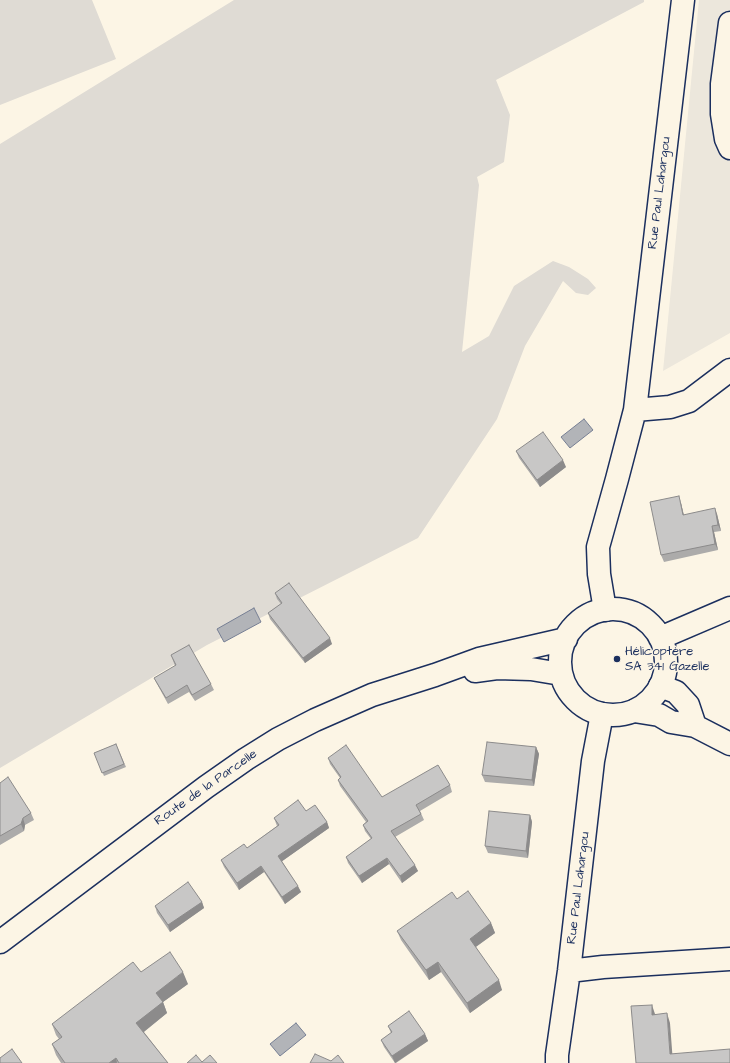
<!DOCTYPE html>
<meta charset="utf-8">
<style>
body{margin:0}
canvas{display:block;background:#fcf5e5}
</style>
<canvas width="730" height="1063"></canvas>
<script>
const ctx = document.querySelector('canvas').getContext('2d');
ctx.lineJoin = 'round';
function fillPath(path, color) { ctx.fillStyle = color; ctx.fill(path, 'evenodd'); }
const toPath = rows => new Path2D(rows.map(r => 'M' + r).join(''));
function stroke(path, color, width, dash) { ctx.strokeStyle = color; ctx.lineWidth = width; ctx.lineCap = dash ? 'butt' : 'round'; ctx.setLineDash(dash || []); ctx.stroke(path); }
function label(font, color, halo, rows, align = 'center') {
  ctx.font = font + ' "Architects Daughter",sans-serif'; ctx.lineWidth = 3; ctx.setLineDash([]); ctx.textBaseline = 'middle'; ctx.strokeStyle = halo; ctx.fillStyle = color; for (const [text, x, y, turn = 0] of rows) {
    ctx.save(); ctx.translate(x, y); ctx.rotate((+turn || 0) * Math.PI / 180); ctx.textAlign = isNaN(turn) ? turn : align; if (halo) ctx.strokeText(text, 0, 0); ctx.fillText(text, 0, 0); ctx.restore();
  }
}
const built = toPath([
 [699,0,730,0,730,333,663,371]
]);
const green = toPath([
 [0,0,92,0,116,59,0,105],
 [234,0,644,0,644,2,496,80,510,115,504,162,477,177,479,185,462,352,489,336,514,286,553,261,569,267,588,279,596,288,588,295,576,293,563,281,525,346,497,419,418,538,207,645,0,768,0,144]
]);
const water = toPath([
 [584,419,593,430,570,448,561,437,584,419],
 [254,608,261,622,224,642,217,629,254,608],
 [296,1023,306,1035,280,1056,270,1044,296,1023]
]);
const minor = toPath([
 [730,23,722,84,722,114,726,139,730,148],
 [635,410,670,407,689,401,730,370],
 [605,610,599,574,598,547,617,479,635,410,683,0],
 [660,686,676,692,688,705,695,726],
 [634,711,659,715,671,722,695,726,730,744],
 [569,971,603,967,730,959],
 [557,1063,557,1055,569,971,593,761,602,714]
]);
const major = toPath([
 '560 662a53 53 0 1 1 106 0a53 53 0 1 1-106 0Z',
 [660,638,730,608],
 [475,671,497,668,531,669,561,674],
 [0,942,206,787,246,759,278,739,315,720,372,695,435,675,479,659,566,639]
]);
const wall = toPath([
 [516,451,566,467,540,487,519,458],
 [681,503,684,515,717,514,721,531,714,532,718,550,664,562,661,555],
 [275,593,332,644,305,663,270,619,268,613,281,604,277,599],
 [171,655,211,684,214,690,195,701,189,692,168,704,157,684,154,678,175,666],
 [116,744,126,767,104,776,94,753],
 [536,747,539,754,534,786,485,782,482,775],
 [328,758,382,797,450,785,452,792,420,811,424,820,395,837,418,871,402,883,389,864,362,883,348,863,346,857,371,839,365,831,363,825,366,822,340,786,338,780,340,778,330,764],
 [0,783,31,813,34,820,25,825,24,831,0,845],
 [306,811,327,822,329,828,282,861,301,892,285,904,264,872,239,890,224,867,221,860,247,848,277,826,274,818],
 [530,815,532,822,528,858,488,853,485,846],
 [457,899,491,923,495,933,476,947,502,990,470,1013,441,972,429,980,401,940,397,931],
 [202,902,204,908,170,932,157,913,155,906],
 [141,972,188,984,163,1002,167,1013,144,1032,168,1063,61,1063,56,1055,52,1044,59,1039,56,1035,52,1024],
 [388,1026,425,1034,428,1041,396,1063,395,1063,384,1047,381,1040,391,1033]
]);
const shadedWall = toPath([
 [563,460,566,467,540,487,537,480],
 [679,496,681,503,685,521,683,515],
 [715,508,717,514,721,531,718,525],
 [712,526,714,532,718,550,715,544],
 [330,638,332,644,305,663,303,658],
 [536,747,539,754,534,786,532,780],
 [530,815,532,822,528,858,526,851],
 [23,818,25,825,24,831,21,824],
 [327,822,329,828,281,862,278,856],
 [387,858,389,864,362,883,359,876],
 [415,865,418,871,402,883,400,876],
 [261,866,264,872,239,890,237,883],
 [298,886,301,892,285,904,282,897],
 [202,902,204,908,170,932,168,925],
 [491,923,495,933,474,948,470,939],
 [438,962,441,972,429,980,426,970],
 [183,972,188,984,163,1002,167,1013,141,1034,136,1023,156,993],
 [499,980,502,990,470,1013,467,1003],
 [652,1005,655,1014,656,1024,652,1015],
 [667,1013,670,1023,673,1063,670,1054],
 [425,1034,428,1041,395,1063,392,1056],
 [116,1058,117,1063,109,1063]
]);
const building = toPath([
 [543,432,563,460,537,480,516,451,543,432],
 [679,496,683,515,715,508,718,525,712,526,715,544,661,555,650,502,679,496],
 [289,583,330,638,303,658,268,613,282,603,275,593,289,583],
 [189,645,211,684,192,695,187,685,166,698,154,678,176,665,171,655,189,645],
 [487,742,536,747,532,780,482,775,487,742],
 [116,744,124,764,102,773,94,753,116,744],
 [346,745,382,797,438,765,450,785,416,805,421,814,391,831,415,865,400,876,387,858,359,876,346,857,372,838,363,825,368,821,338,780,341,777,328,758,346,745],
 [8,777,31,813,23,818,21,824,0,836,0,783,8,777],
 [298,800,306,811,315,805,327,822,278,856,298,886,282,897,261,866,237,883,221,860,244,844,247,848,279,825,274,818,298,800],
 [489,811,530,815,526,851,485,846,489,811],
 [188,882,202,902,168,925,155,906,188,882],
 [468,891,491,923,470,939,499,980,467,1003,438,962,426,970,397,931,452,892,457,899,468,891],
 [170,952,183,972,156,993,163,1002,136,1023,168,1063,119,1063,116,1058,109,1063,65,1063,52,1044,62,1037,52,1024,133,962,141,972,170,952],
 [652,1005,652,1015,667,1013,670,1054,730,1049,730,1063,636,1063,631,1006,652,1005],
 [409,1011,425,1034,392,1056,381,1040,392,1032,388,1026,409,1011],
 [12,1049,22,1063,0,1063,0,1058,12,1049],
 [315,1054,331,1061,338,1055,344,1063,310,1063,315,1054],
 [196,1055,202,1062,210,1055,217,1063,187,1063,196,1055]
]);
const markers = [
 [617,659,4,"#1b2f5e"]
];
const streetNames = [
 ["Rue Paul Lahargou",660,193,-83],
 ["Route de la Parcelle",206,788,-35],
 ["Rue Paul Lahargou",579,888,-83]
];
const poiNames = [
 ["Hélicoptère",625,652],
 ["SA 341 Gazelle",625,667]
];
fillPath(built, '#ece7dc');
fillPath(green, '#dfdbd4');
fillPath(water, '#b2b4b8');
stroke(water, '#767f94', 1);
stroke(minor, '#1b2f5e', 25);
stroke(major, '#1b2f5e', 25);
stroke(minor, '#fcf5e5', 22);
stroke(major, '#fcf5e5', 22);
fillPath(wall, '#acabaa');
fillPath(shadedWall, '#8c8b8b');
fillPath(building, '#c8c7c6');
stroke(building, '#8c8b8b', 1);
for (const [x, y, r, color] of markers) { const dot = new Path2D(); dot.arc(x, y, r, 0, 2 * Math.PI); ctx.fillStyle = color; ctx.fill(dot); stroke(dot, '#fcf5e5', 1.5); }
label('13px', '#1b2f5e', '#fcf5e5', streetNames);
label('13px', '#1b2f5e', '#fcf5e5', poiNames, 'left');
</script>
